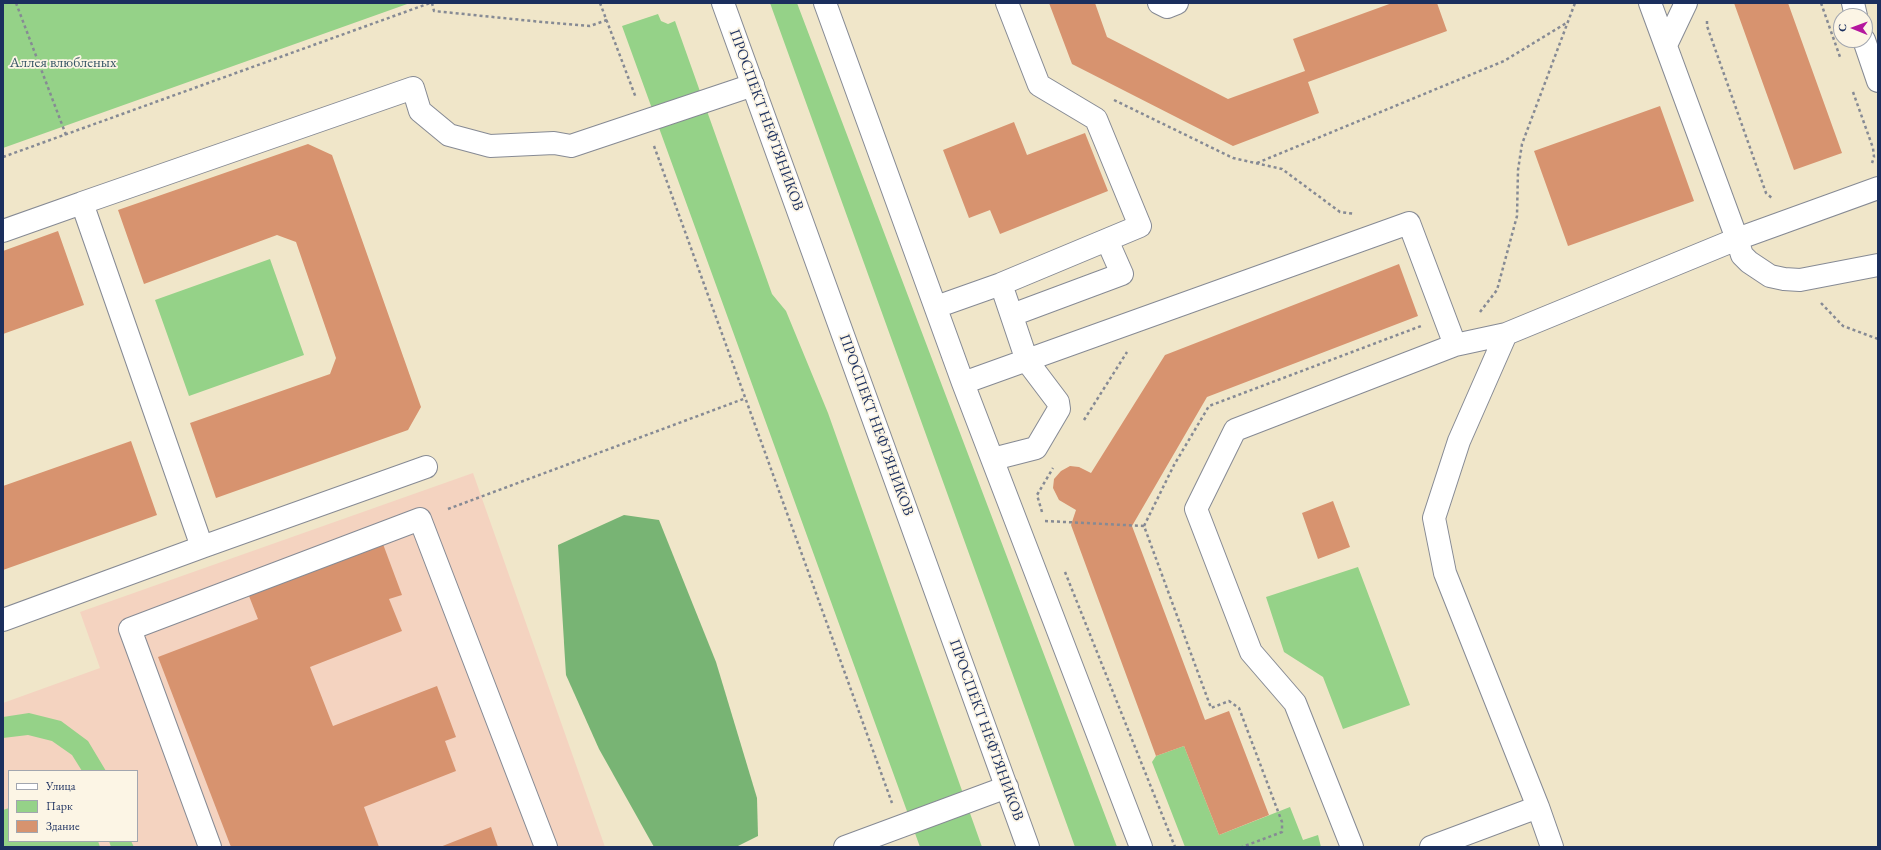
<!DOCTYPE html>
<meta charset="utf-8">
<style>
body{margin:0}
#map{position:relative;width:1881px;height:850px;overflow:hidden;background:#f0e6c9;font-family:"EB Garamond",serif}
canvas{display:block}
.frame{position:absolute;inset:0;border:4px solid #1b2f5e;pointer-events:none}
.legend{position:absolute;left:8px;top:770px;width:130px;height:72px;box-sizing:border-box;background:#fcf5e5;border:1px solid #a2a6af;margin:0;padding:5px 7px;list-style:none;font-size:12px;color:#1b2f5e}
.legend li{display:flex;align-items:center;gap:8px;height:20px}
.legend b{width:20px;border:1px solid #a2a6af}
.north{position:absolute;left:1833px;top:8px;width:40px;height:40px;box-sizing:border-box;background:#fcf5e5;border:1px solid #a2a6af;border-radius:50%;rotate:271deg;font-size:11px;font-weight:700;line-height:16px;text-align:center;color:#1b2f5e}
.north::after{content:'';display:block;margin:auto;width:14px;height:18px;background:#b5179e;clip-path:polygon(50% 0,100% 100%,50% 72%,0 100%)}
</style>
<div id="map">
<canvas width="1881" height="850"></canvas>
<div class="frame"></div>
<ul class="legend">
<li><b style="height:5px;background:#fff"></b>Улица</li>
<li><b style="height:11px;background:#95d288"></b>Парк</li>
<li><b style="height:11px;background:#d7936f"></b>Здание</li>
</ul>
<div class="north">С</div>
</div>
<script>
const ctx = document.querySelector('canvas').getContext('2d');
ctx.lineJoin = 'round';
function fillPath(path, color) { ctx.fillStyle = color; ctx.fill(path, 'evenodd'); }
const toPath = rows => new Path2D(rows.map(r => 'M' + r).join(''));
function stroke(path, color, width, dash) { ctx.strokeStyle = color; ctx.lineWidth = width; ctx.lineCap = dash ? 'butt' : 'round'; ctx.setLineDash(dash || []); ctx.stroke(path); }
function label(font, color, halo, rows, align = 'center') {
  ctx.font = font + ' "EB Garamond",serif'; ctx.lineWidth = 3.5; ctx.setLineDash([]); ctx.textBaseline = 'middle'; ctx.strokeStyle = halo; ctx.fillStyle = color; for (const [text, x, y, turn = 0] of rows) {
    ctx.save(); ctx.translate(x, y); ctx.rotate((+turn || 0) * Math.PI / 180); ctx.textAlign = isNaN(turn) ? turn : align; if (halo) ctx.strokeText(text, 0, 0); ctx.fillText(text, 0, 0); ctx.restore();
  }
}
const built = toPath([
 [473,473,605,847,3,847,3,703,100,668,80,612],
 [9,771,137,771,137,841,9,841]
]);
const green = toPath([
 [3,3,410,3,3,148],
 [770,3,797,3,1117,847,1075,847],
 [658,14,661,21,668,24,675,21,772,294,786,311,828,413,982,847,920,847,622,26],
 [270,259,304,355,189,396,155,300],
 [1358,567,1410,705,1343,729,1323,677,1284,652,1266,597],
 [29,713,61,721,88,741,106,771,82,771,72,755,52,741,28,735,3,738,3,717],
 [1184,746,1219,835,1290,807,1303,840,1318,835,1321,847,1185,847,1152,762,1156,756],
 [9,808,9,841,98,841,100,847,3,847,3,810],
 [109,841,131,841,134,847,111,847]
]);
const forest = toPath([
 [624,515,659,520,716,662,757,798,758,836,736,847,654,847,599,749,566,675,558,545]
]);
const building = toPath([
 [1049,3,1095,3,1107,37,1228,99,1305,71,1293,39,1392,3,1437,3,1447,31,1308,82,1319,113,1233,146,1072,64],
 [1734,3,1788,3,1842,153,1794,170],
 [1660,106,1694,201,1568,246,1534,151],
 [1014,122,1027,155,1085,133,1108,191,1000,234,990,210,969,218,943,150],
 [308,144,332,155,421,407,408,430,216,498,190,423,330,374,336,358,296,242,277,235,144,284,118,210],
 [58,231,84,305,3,334,3,251],
 [1399,264,1418,316,1207,397,1132,526,1205,720,1229,711,1269,815,1219,835,1184,746,1156,756,1071,525,1076,510,1059,500,1053,488,1054,479,1061,471,1070,466,1079,467,1091,473,1165,355],
 [131,441,157,515,3,570,3,486],
 [1333,501,1350,547,1318,559,1302,513],
 [383,544,402,595,389,599,402,631,310,667,333,726,437,686,456,737,445,741,456,771,364,807,379,847,231,847,158,657,258,619,249,596],
 [491,827,498,847,440,847]
]);
const path = toPath([
 [16,3,66,135],
 [432,3,434,11,542,22,590,26,607,20],
 [600,3,636,98],
 [1821,3,1840,57],
 [1707,21,1707,26,1766,193,1773,199],
 [1853,92,1873,148,1874,157,1872,163],
 [1114,100,1233,158,1282,169,1340,212,1355,214],
 [654,146,892,803],
 [3,157,430,3],
 [1257,163,1504,61,1568,22],
 [1821,303,1843,326,1878,339],
 [1480,312,1497,290,1517,216,1518,170,1522,144,1575,3],
 [1084,420,1127,352],
 [448,509,746,398],
 [1042,512,1037,495,1053,468],
 [1045,521,1144,526,1211,708,1229,701,1239,708,1282,822,1282,832,1242,847],
 [1144,526,1174,465,1209,406,1421,326],
 [1065,572,1175,847]
]);
const minor = toPath([
 [825,3,963,383,1141,847],
 [1159,3,1167,7,1177,3],
 [1853,3,1856,16],
 [1864,40,1878,81],
 [1666,45,1686,3],
 [1878,188,1737,239,1742,255,1749,262,1770,276,1784,279,1800,280,1878,265],
 [3,231,82,203],
 [1001,284,1140,226,1096,119,1039,85,1007,3],
 [936,307,1001,284,1027,361,1058,402,1059,409,1036,448,993,459],
 [1012,315,1122,274,1107,240],
 [1506,334,1459,441,1434,518,1445,573,1538,807],
 [963,383,1409,223,1455,345,1506,334,1737,239,1650,3],
 [426,467,202,547,82,203,413,88,420,111,449,135,490,146,554,143,571,146,753,85],
 [3,620,202,547],
 [210,847,130,629,420,519,546,847],
 [845,847,1007,787],
 [1352,847,1295,703,1251,652,1196,509,1235,430,1455,345],
 [1431,847,1538,807,1552,847]
]);
const major = toPath([
 [723,3,1028,847]
]);
const parkNames = [
 ["Аллея влюбленых",63,63]
];
const streetNames = [
 ["ПРОСПЕКТ НЕФТЯНИКОВ",766,120,70],
 ["ПРОСПЕКТ НЕФТЯНИКОВ",876,425,70],
 ["ПРОСПЕКТ НЕФТЯНИКОВ",986,730,70]
];
fillPath(built, '#f4d3c0');
fillPath(green, '#95d288');
fillPath(forest, '#78b474');
fillPath(building, '#d7936f');
stroke(minor, '#868a94', 24);
stroke(major, '#868a94', 24);
stroke(path, '#868a94', 2.5, [3, 3]);
stroke(minor, '#fff', 22);
stroke(major, '#fff', 22);
label('15px', '#3a5868', '#fcf5e5', parkNames);
label('15px', '#1b2f5e', '#fcf5e5', streetNames);
</script>
